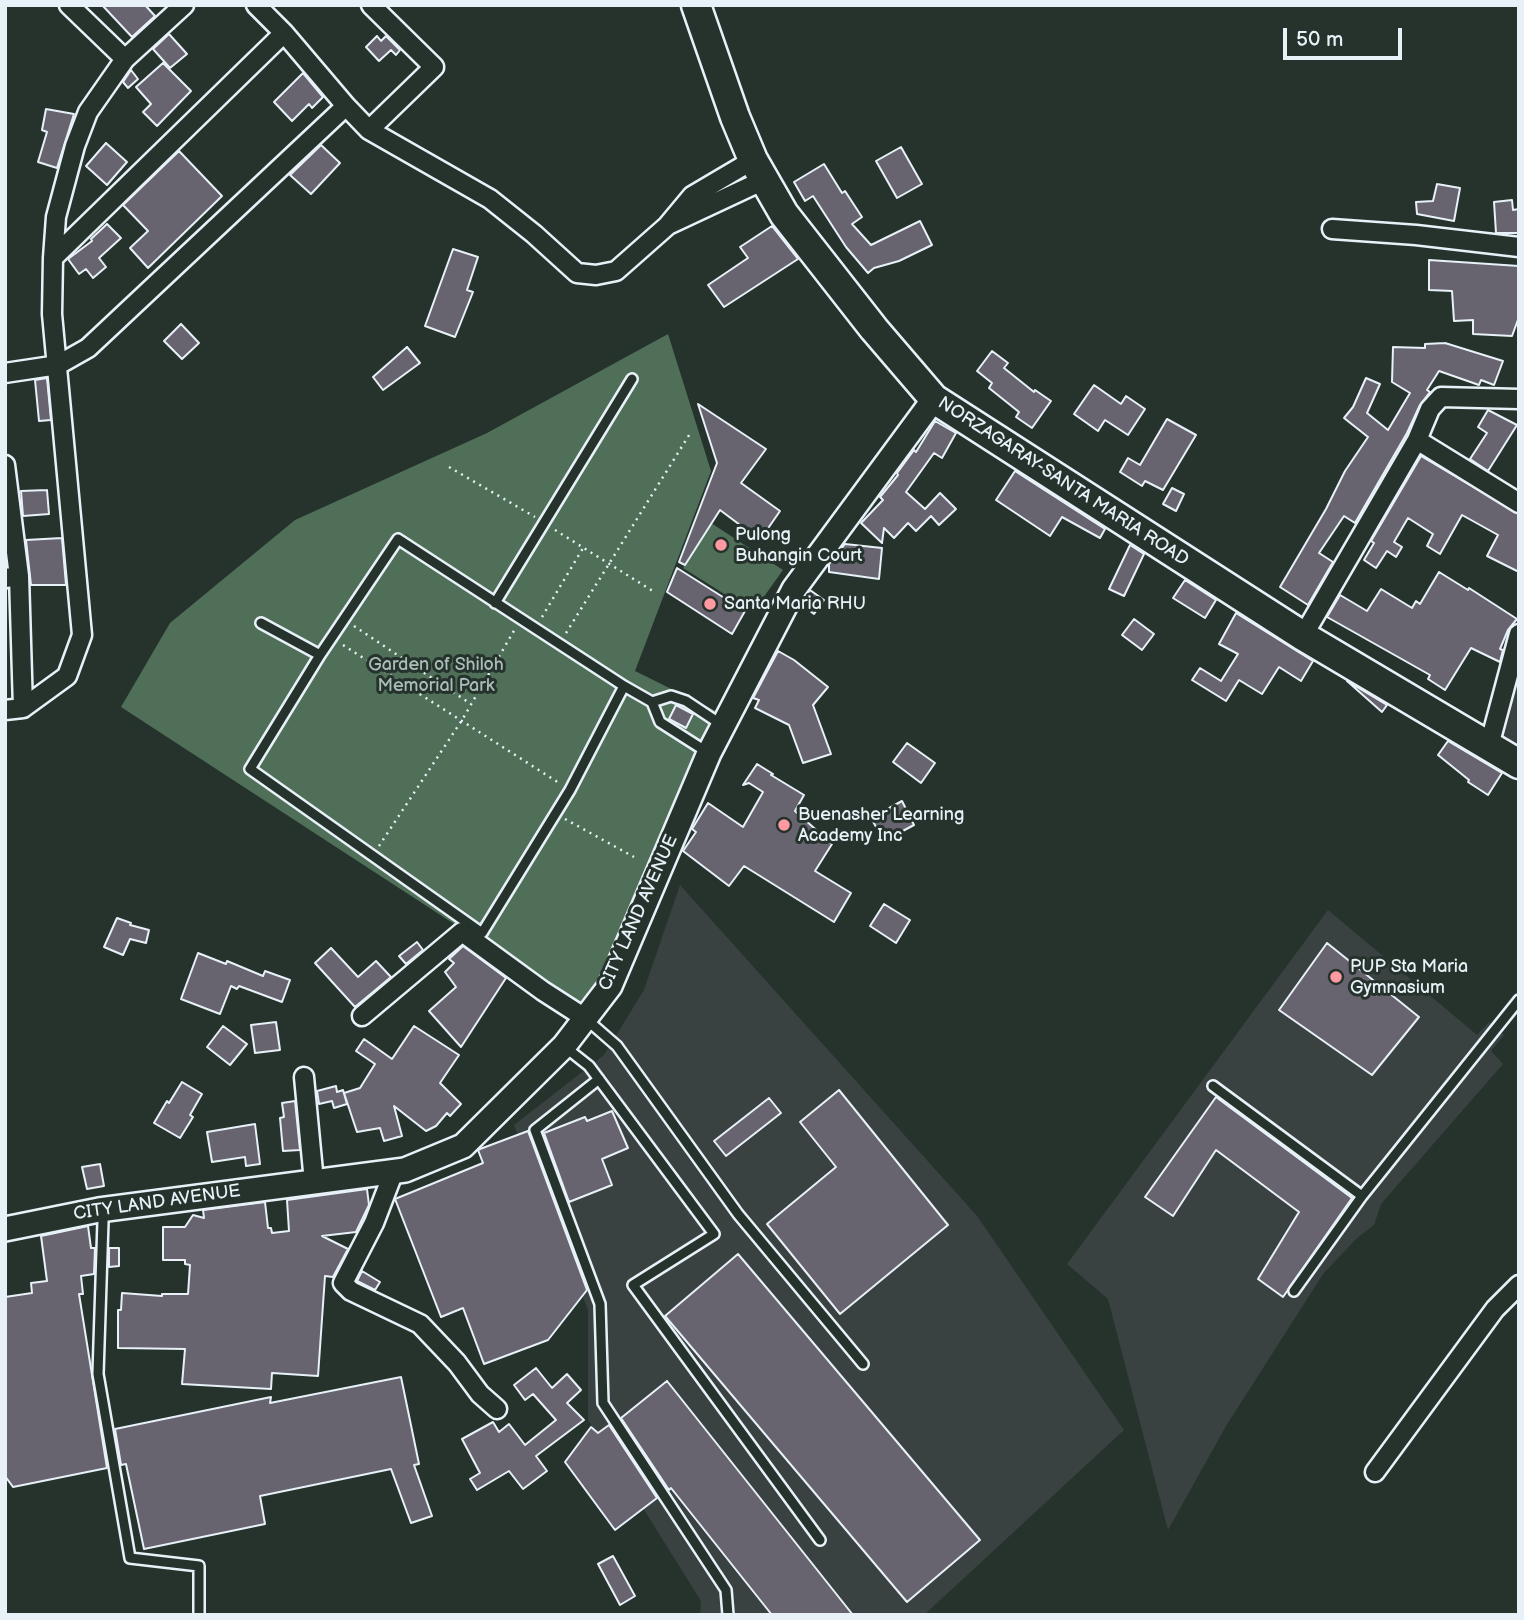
<!DOCTYPE html>
<style>
body{margin:0}
#map{position:relative;width:1524px;height:1620px;overflow:hidden;background:#26332d;font-family:"Balsamiq Sans",sans-serif}
canvas{display:block}
.frame{position:absolute;inset:0;border:7px solid #e8f1f8;pointer-events:none}
.scale{position:absolute;left:1283px;top:28px;width:119px;height:32px;box-sizing:border-box;border:4px solid #e8f1f8;border-top:0;padding-left:9px;font-size:21px;line-height:24px;white-space:nowrap;color:#e8f1f8;-webkit-text-stroke:5px #26332d;paint-order:stroke}
</style>
<div id="map">
<canvas width="1524" height="1620"></canvas>
<div class="frame"></div>
<div class="scale">50 m</div>
</div>
<script>
const ctx = document.querySelector('canvas').getContext('2d');
ctx.lineJoin = 'round';
function fillPath(path, color) { ctx.fillStyle = color; ctx.fill(path, 'evenodd'); }
const toPath = rows => new Path2D(rows.map(r => 'M' + r).join(''));
function stroke(path, color, width, dash) { ctx.strokeStyle = color; ctx.lineWidth = width; ctx.lineCap = dash ? 'butt' : 'round'; ctx.setLineDash(dash || []); ctx.stroke(path); }
function label(font, color, halo, rows, align = 'center') {
  ctx.font = font + ' "Balsamiq Sans",sans-serif'; ctx.lineWidth = 6; ctx.setLineDash([]); ctx.textBaseline = 'middle'; ctx.strokeStyle = halo; ctx.fillStyle = color; for (const [text, x, y, turn = 0] of rows) {
    ctx.save(); ctx.translate(x, y); ctx.rotate((+turn || 0) * Math.PI / 180); ctx.textAlign = isNaN(turn) ? turn : align; if (halo) ctx.strokeText(text, 0, 0); ctx.fillText(text, 0, 0); ctx.restore();
  }
}
const built = toPath([
 [1519,677,1519,752,1501,742],
 [680,885,977,1216,1124,1430,924,1615,700,1615,701,1601,588,1420,588,1310,514,1125,604,1055,644,990],
 [1328,910,1477,1035,1489,1022,1504,1035,1491,1051,1503,1064,1381,1204,1374,1225,1357,1238,1323,1274,1226,1426,1168,1530,1108,1299,1067,1264]
]);
const green = toPath([
 [668,334,711,471,635,671,726,716,585,1018,511,961,121,707,170,623,295,520,487,433],
 [711,523,783,570,753,612,683,568]
]);
const building = toPath([
 [102,5,145,5,155,16,132,37,102,5],
 [169,34,187,54,170,68,153,49,169,34],
 [377,36,381,41,386,36,400,50,396,55,391,50,379,61,366,47,377,36],
 [163,63,191,91,157,126,143,112,151,104,136,87,163,63],
 [131,70,138,79,128,88,123,82,131,70],
 [303,73,323,97,312,108,309,104,292,121,274,102,303,73],
 [46,109,74,114,57,168,38,162,47,132,42,130,46,109],
 [106,143,127,162,107,185,86,166,106,143],
 [321,145,340,163,311,194,290,175,321,145],
 [901,147,922,184,897,198,876,161,901,147],
 [179,151,222,196,148,268,130,248,148,231,123,205,179,151],
 [824,164,842,193,845,191,862,217,852,224,871,245,920,221,932,245,899,261,874,268,868,273,846,247,813,196,805,201,794,182,824,164],
 [1437,184,1460,188,1454,221,1417,214,1416,202,1433,201,1437,184],
 [1512,200,1513,210,1519,209,1519,233,1496,233,1494,202,1512,200],
 [107,224,121,238,99,258,106,267,93,278,86,269,79,274,68,259,92,241,91,239,107,224],
 [772,226,798,259,724,307,708,285,748,258,740,247,772,226],
 [453,249,478,257,467,290,473,292,455,337,425,326,453,249],
 [1429,260,1519,266,1519,317,1512,336,1473,334,1473,320,1454,321,1452,291,1429,290,1429,260],
 [181,324,199,343,182,359,164,341,181,324],
 [1445,343,1503,361,1494,385,1481,380,1479,385,1439,371,1427,390,1430,392,1420,405,1407,433,1355,523,1344,516,1319,553,1333,562,1308,605,1280,587,1326,509,1345,471,1368,437,1344,418,1353,407,1366,378,1380,384,1367,413,1388,430,1410,393,1392,382,1393,347,1425,348,1425,344,1445,343],
 [407,347,420,363,383,390,373,377,407,347],
 [992,351,1008,363,1004,368,1034,392,1035,390,1051,401,1032,428,1016,417,1019,412,989,388,992,383,977,371,992,351],
 [47,378,51,420,39,421,35,380,47,378],
 [1094,385,1121,404,1126,396,1145,409,1128,435,1105,420,1098,431,1074,414,1094,385],
 [698,404,766,449,741,483,780,511,760,540,720,510,685,565,679,562,717,463,698,404],
 [1488,410,1517,425,1488,471,1470,459,1487,433,1478,427,1488,410],
 [1167,419,1196,435,1163,490,1145,481,1142,486,1120,472,1128,458,1140,465,1167,419],
 [935,421,956,433,942,458,934,453,906,492,925,509,940,493,956,509,939,525,931,516,916,531,908,523,894,538,884,528,882,543,861,523,883,500,880,497,898,475,897,473,914,450,916,452,935,421],
 [1421,456,1519,514,1519,572,1487,556,1498,535,1462,515,1440,554,1427,546,1433,534,1408,518,1394,542,1402,547,1396,557,1387,551,1376,568,1364,560,1374,543,1371,541,1421,456],
 [1015,471,1105,529,1100,538,1062,517,1050,536,996,500,1015,471],
 [1172,488,1184,494,1176,511,1163,504,1172,488],
 [47,490,49,514,23,516,21,491,47,490],
 [62,538,66,585,31,585,26,540,62,538],
 [845,544,882,548,879,579,829,572,829,564,845,544],
 [1130,545,1144,554,1124,596,1109,589,1130,545],
 [677,568,745,611,732,634,667,592,677,568],
 [1439,572,1468,590,1469,588,1517,619,1508,630,1500,649,1503,650,1500,662,1471,648,1445,690,1428,679,1430,675,1327,617,1340,595,1367,611,1381,589,1412,608,1416,601,1420,604,1439,572],
 [1185,580,1216,600,1205,618,1173,598,1185,580],
 [810,590,824,600,814,614,802,605,810,590],
 [1236,613,1313,661,1301,681,1279,667,1262,694,1239,680,1226,701,1192,680,1200,668,1221,681,1238,654,1219,644,1236,613],
 [1134,619,1154,634,1142,650,1122,635,1134,619],
 [778,651,794,660,828,687,813,705,831,754,803,763,789,725,755,708,759,700,753,698,778,651],
 [1347,681,1387,705,1382,712,1347,681],
 [676,705,693,714,686,728,669,719,676,705],
 [1448,741,1502,773,1488,795,1468,782,1469,780,1438,755,1448,741],
 [907,743,935,763,921,783,893,762,907,743],
 [757,764,773,774,771,775,804,795,795,811,832,844,815,871,851,893,834,922,744,866,729,886,683,851,696,832,692,829,708,803,743,827,763,792,749,783,743,785,757,764],
 [902,801,914,825,884,841,871,818,902,801],
 [884,904,910,920,896,943,870,926,884,904],
 [117,918,131,923,130,925,149,930,146,943,130,939,123,955,104,947,117,918],
 [417,942,423,950,406,964,399,956,417,942],
 [1327,943,1419,1017,1372,1075,1279,1010,1327,943],
 [463,946,506,978,461,1047,429,1011,456,987,445,972,454,963,449,959,463,946],
 [331,948,358,977,376,961,391,977,355,1007,315,963,331,948],
 [198,953,226,964,227,961,263,976,265,971,290,980,282,1002,239,986,237,989,231,986,220,1014,181,999,198,953],
 [276,1022,280,1050,255,1053,251,1025,276,1022],
 [223,1026,247,1044,230,1065,207,1047,223,1026],
 [414,1026,459,1055,440,1083,461,1104,450,1116,447,1113,436,1126,426,1131,394,1106,402,1136,384,1141,380,1128,357,1132,344,1093,360,1088,375,1064,356,1051,364,1039,392,1059,414,1026],
 [182,1082,202,1094,190,1115,193,1117,180,1138,154,1123,167,1101,169,1103,182,1082],
 [336,1086,337,1092,343,1090,347,1104,334,1108,332,1101,319,1104,317,1091,336,1086],
 [839,1090,948,1225,840,1314,767,1224,836,1167,800,1122,839,1090],
 [1216,1097,1352,1198,1283,1297,1258,1279,1299,1212,1216,1150,1173,1216,1145,1197,1216,1097],
 [769,1098,781,1113,726,1156,714,1141,769,1098],
 [295,1101,300,1150,283,1151,280,1118,284,1117,282,1103,295,1101],
 [612,1111,628,1148,602,1159,612,1185,569,1202,544,1133,585,1117,587,1121,612,1111],
 [255,1124,260,1164,246,1166,245,1157,212,1162,207,1132,255,1124],
 [528,1131,587,1290,548,1340,484,1364,463,1308,441,1317,395,1199,483,1163,478,1150,480,1149,528,1131],
 [100,1164,104,1186,87,1189,82,1167,100,1164],
 [367,1189,369,1205,356,1232,322,1236,348,1249,333,1277,325,1276,318,1376,272,1373,271,1389,182,1384,185,1349,118,1348,118,1310,121,1310,122,1293,162,1296,162,1294,188,1294,190,1265,185,1264,185,1260,163,1260,163,1227,185,1227,193,1215,204,1218,203,1210,265,1202,268,1228,271,1228,272,1233,289,1231,287,1200,367,1189],
 [88,1226,91,1248,95,1248,94,1274,81,1276,83,1294,79,1294,107,1468,13,1487,5,1476,5,1297,32,1293,31,1283,47,1281,41,1236,88,1226],
 [109,1248,119,1248,119,1266,109,1267,109,1248],
 [738,1254,980,1540,907,1602,665,1316,738,1254],
 [362,1271,380,1282,375,1290,357,1281,362,1271],
 [536,1368,552,1388,567,1374,581,1390,567,1403,584,1420,536,1456,547,1471,523,1489,509,1471,477,1490,470,1479,480,1473,462,1439,493,1422,499,1432,509,1424,525,1445,556,1420,533,1394,525,1400,514,1385,536,1368],
 [401,1377,419,1464,414,1465,432,1516,411,1523,391,1469,260,1496,265,1524,144,1549,126,1464,121,1465,115,1429,271,1397,270,1403,401,1377],
 [667,1381,853,1615,772,1615,671,1488,669,1490,621,1418,667,1381],
 [609,1425,657,1498,615,1530,565,1462,591,1427,598,1433,609,1425],
 [613,1556,635,1596,620,1605,598,1564,613,1556]
]);
const path = toPath([
 [449,467,535,517],
 [555,530,656,593],
 [542,617,583,548],
 [354,626,471,704],
 [566,633,691,432],
 [343,645,559,783],
 [565,819,634,857],
 [379,846,462,720,515,629]
]);
const service = toPath([
 [398,539,624,686,570,790,482,933,250,769,320,655,398,539],
 [495,603,632,379],
 [261,623,320,655],
 [624,686,652,702,660,722,707,752],
 [652,702,671,696,686,701,722,725],
 [586,1019,617,1046,738,1214,863,1364],
 [565,1047,589,1066,714,1234,633,1285,820,1540],
 [599,1079,535,1130,600,1304,603,1403,726,1590,728,1615],
 [1213,1086,1362,1196],
 [100,1212,103,1221,98,1374,130,1558,199,1566,199,1615],
 [1294,1291,1362,1196,1519,1000]
]);
const minor = toPath([
 [69,5,125,59],
 [256,5,284,33,346,106],
 [369,130,434,67,371,5],
 [670,224,764,180],
 [1332,229,1416,235,1519,247],
 [53,258,284,33],
 [5,373,58,365,88,348,346,106,369,130,490,199,534,234,577,273,596,275,616,271,667,226,692,196,753,160],
 [1417,440,1519,503],
 [5,465,19,576,5,578],
 [19,576,23,708],
 [1303,636,1417,440,1430,409,1441,397,1519,399],
 [5,710,23,708,67,676,82,635,52,314,53,258,56,217,75,146,88,112,125,59,184,5],
 [1489,746,1519,634],
 [362,1016,462,932,543,991,585,1018],
 [304,1077,314,1182],
 [394,1171,374,1223,343,1283,351,1291,420,1324,457,1363,480,1394,497,1409],
 [1375,1472,1495,1309,1519,1285]
]);
const tertiary = toPath([
 [5,1229,99,1210,405,1170,463,1146,564,1046,610,986,709,753,794,589,934,399]
]);
const primary = toPath([
 [696,5,735,117,753,160,784,214,874,329,934,399,1303,636,1519,764]
]);
const markers = [
 [721,545,7,"#ff9aa2"],
 [710,604,7,"#ff9aa2"],
 [784,825,7,"#ff9aa2"],
 [1336,977,7,"#ff9aa2"]
];
const streetNames = [
 ["NORZAGARAY-SANTA MARIA ROAD",1063,482,33],
 ["CITY LAND AVENUE",639,913,-66],
 ["CITY LAND AVENUE",157,1203,-8]
];
const poiNames = [
 ["Pulong",735,535],
 ["Buhangin Court",735,556],
 ["Santa Maria RHU",724,604],
 ["Buenasher Learning",798,815],
 ["Academy Inc",798,836],
 ["PUP Sta Maria",1350,967],
 ["Gymnasium",1350,988]
];
const parkNames = [
 ["Garden of Shiloh",436,665],
 ["Memorial Park",436,686]
];
fillPath(built, '#3a4241');
fillPath(green, '#4f6f58');
fillPath(building, '#67646f');
stroke(building, '#e8f1f8', 2);
stroke(service, '#e8f1f8', 14);
stroke(minor, '#e8f1f8', 23);
stroke(tertiary, '#e8f1f8', 28);
stroke(primary, '#e8f1f8', 33);
stroke(path, '#e8f1f8', 2.5, [2, 5]);
stroke(service, '#26332d', 9);
stroke(minor, '#26332d', 18);
stroke(tertiary, '#26332d', 23);
stroke(primary, '#26332d', 28);
for (const [x, y, r, color] of markers) { const dot = new Path2D(); dot.arc(x, y, r, 0, 2 * Math.PI); ctx.fillStyle = color; ctx.fill(dot); stroke(dot, '#26332d', 2.5); }
label('18px', '#e8f1f8', '#26332d', streetNames);
label('18px', '#e8f1f8', '#26332d', poiNames, 'left');
label('18px', '#abbdb8', '#26332d', parkNames);
</script>
